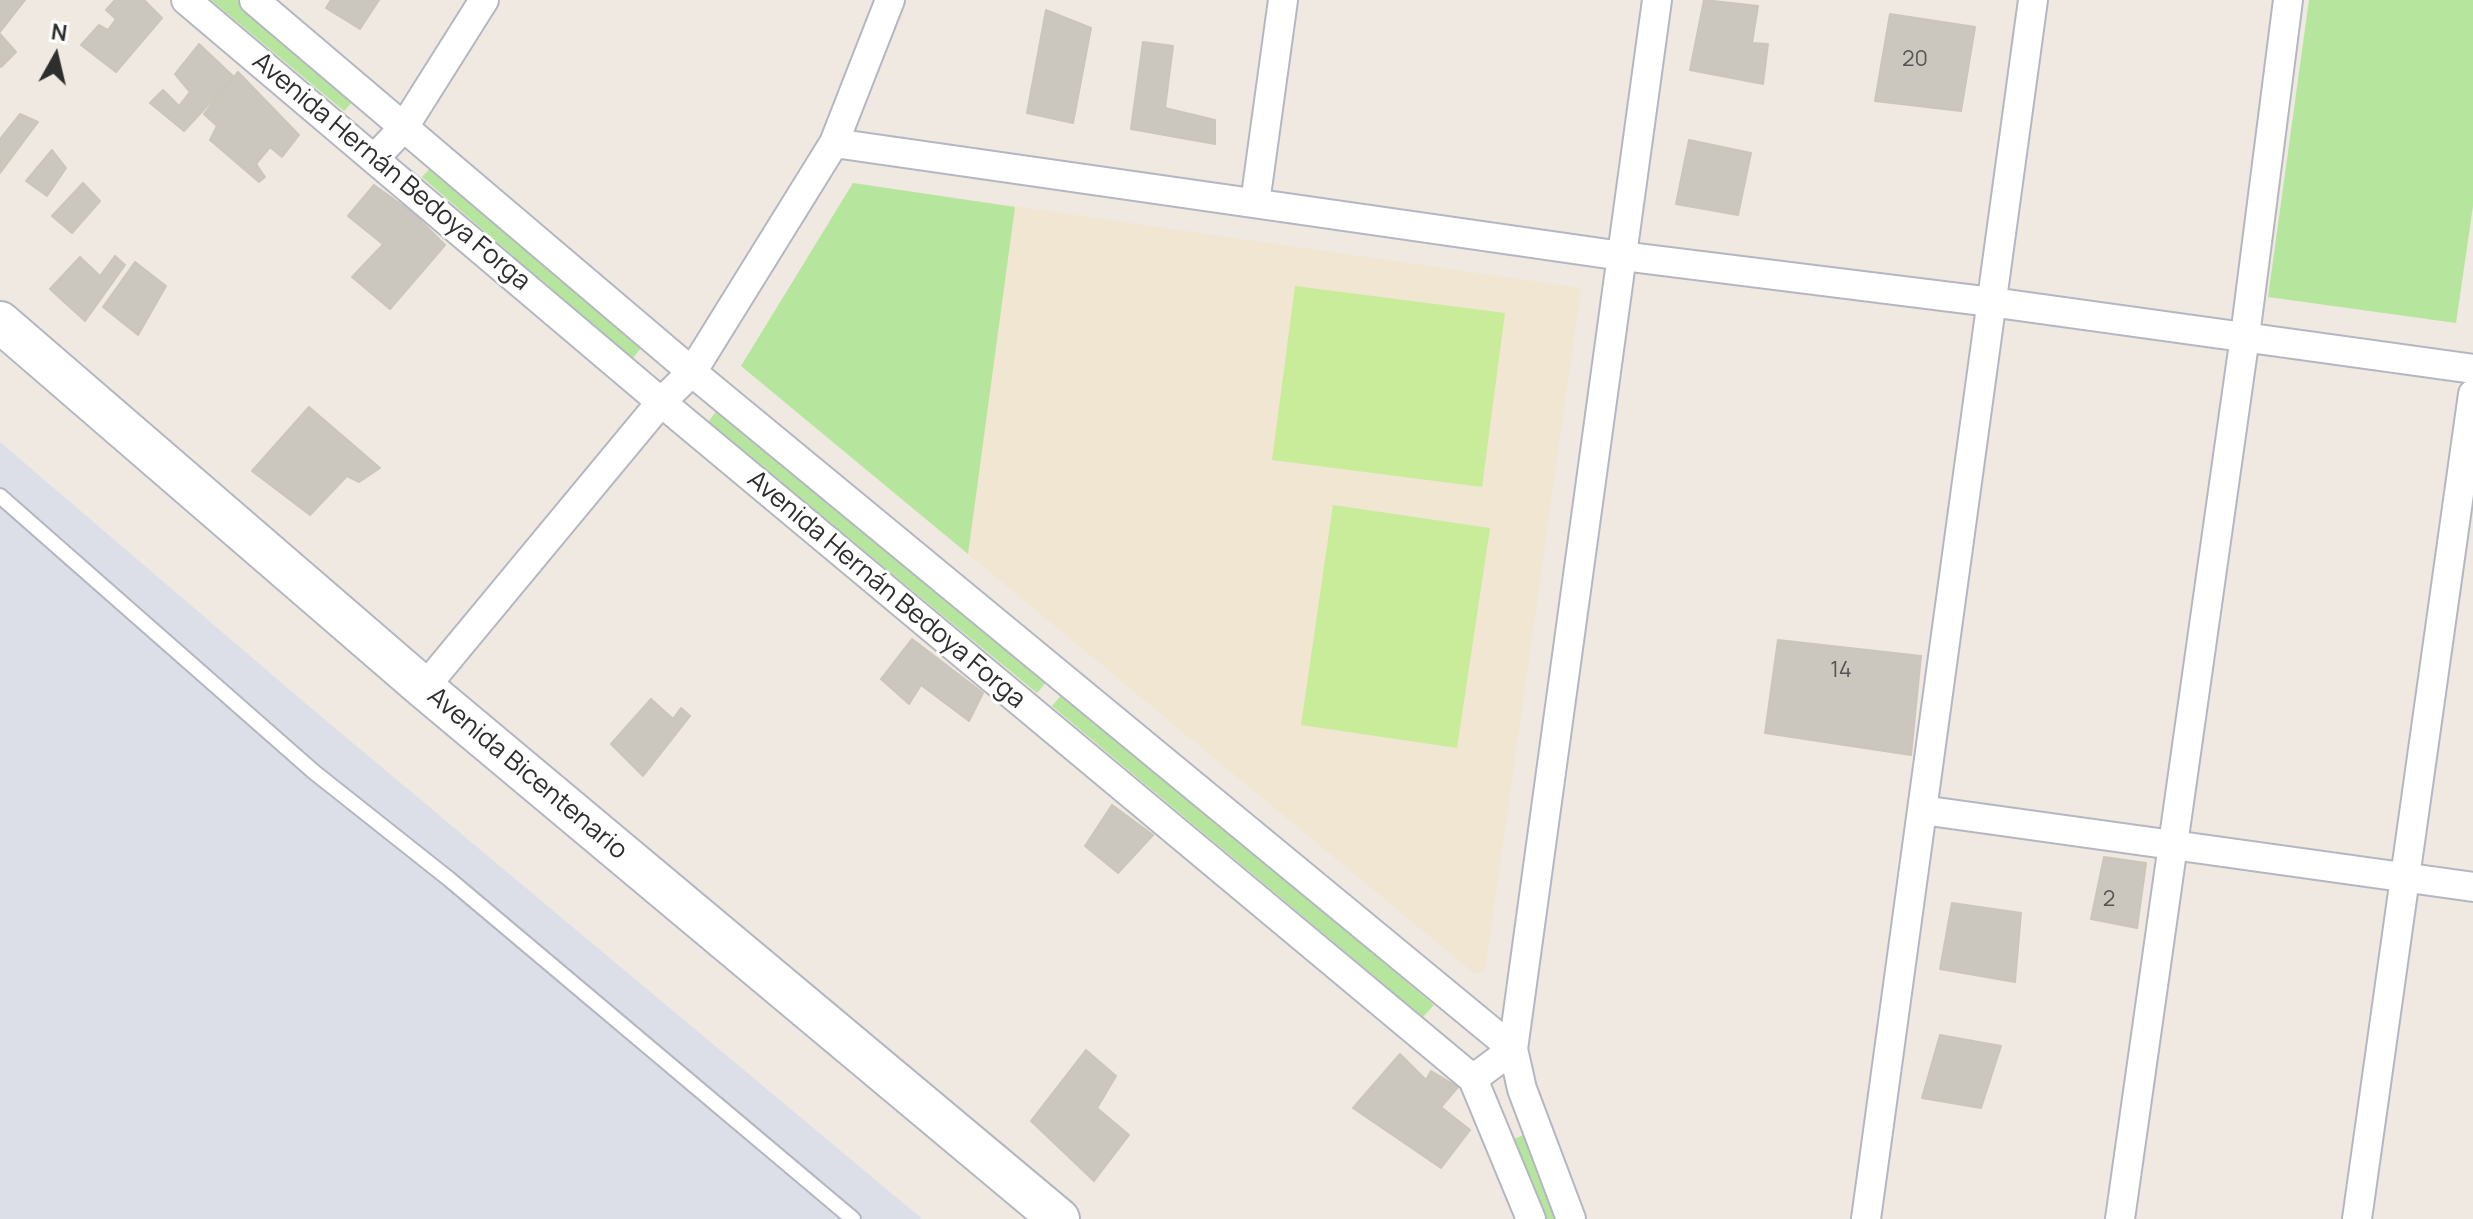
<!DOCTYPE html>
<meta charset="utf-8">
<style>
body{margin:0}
#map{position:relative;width:2473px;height:1219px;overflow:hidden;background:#efe9e1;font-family:Manrope,sans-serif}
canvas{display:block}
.north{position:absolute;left:16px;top:16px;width:80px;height:80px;-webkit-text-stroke:6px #fff;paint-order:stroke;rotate:8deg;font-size:22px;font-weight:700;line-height:32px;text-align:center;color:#2e2e2e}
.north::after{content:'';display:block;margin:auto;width:28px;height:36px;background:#2e2e2e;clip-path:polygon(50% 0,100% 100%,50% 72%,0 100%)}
</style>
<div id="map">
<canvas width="2473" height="1219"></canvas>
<div class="north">N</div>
</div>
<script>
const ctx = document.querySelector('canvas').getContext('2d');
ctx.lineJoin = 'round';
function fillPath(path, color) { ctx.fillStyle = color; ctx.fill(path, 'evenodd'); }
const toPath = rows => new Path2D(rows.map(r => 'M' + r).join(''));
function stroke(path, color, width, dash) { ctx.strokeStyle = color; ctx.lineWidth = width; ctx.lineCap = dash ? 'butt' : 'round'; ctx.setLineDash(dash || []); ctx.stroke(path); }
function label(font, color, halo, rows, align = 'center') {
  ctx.font = font + ' Manrope,sans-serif'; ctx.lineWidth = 6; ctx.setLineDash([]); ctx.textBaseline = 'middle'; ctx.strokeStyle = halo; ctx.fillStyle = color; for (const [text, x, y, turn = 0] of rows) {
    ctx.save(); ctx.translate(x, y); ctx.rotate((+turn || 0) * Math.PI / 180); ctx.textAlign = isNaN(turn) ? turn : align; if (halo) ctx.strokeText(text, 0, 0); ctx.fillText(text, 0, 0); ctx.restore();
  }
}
const education = toPath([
 [853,183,1581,288,1485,971,1475,974,741,366]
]);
const airport = toPath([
 [0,442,312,709,922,1219,0,1219]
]);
const green = toPath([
 [211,0,237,0,355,99,344,111],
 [2309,0,2473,0,2473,206,2456,323,2268,297],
 [433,165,643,346,632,359,422,177],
 [853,183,1015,207,968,554,741,366],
 [719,408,1048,680,1037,693,708,422],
 [1063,693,1434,1005,1423,1017,1052,706],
 [1528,1133,1560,1219,1543,1219,1514,1139]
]);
const pitch = toPath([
 [1295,286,1505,313,1482,487,1272,460],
 [1333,505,1490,528,1457,748,1301,725]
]);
const building = toPath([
 [0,0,25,0,0,32,0,0],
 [115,0,144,0,162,18,116,72,81,45,99,25,108,30,116,19,106,10,115,0],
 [331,0,379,0,360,29,326,8,331,0],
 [1704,0,1758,6,1752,43,1768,44,1763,84,1690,70,1704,0],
 [1046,10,1091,28,1073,123,1027,113,1046,10],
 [1890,14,1975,27,1961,111,1875,101,1890,14],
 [0,34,16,52,1,67,0,66,0,34],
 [1143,42,1173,46,1165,108,1215,120,1215,144,1131,129,1143,42],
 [199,44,234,77,184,131,150,103,163,90,179,106,190,92,175,74,199,44],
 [238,72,299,135,282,157,270,147,256,164,265,177,259,182,210,140,217,126,204,114,238,72],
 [20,114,38,122,0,173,0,139,20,114],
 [1689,140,1751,153,1738,215,1676,204,1689,140],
 [52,150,66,168,47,196,26,181,52,150],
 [83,183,100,201,72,233,52,216,83,183],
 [374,185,413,213,384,245,348,216,374,185],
 [413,213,445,245,390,309,352,277,413,213],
 [115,256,125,265,85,321,50,289,80,257,100,276,115,256],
 [135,262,166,286,138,335,103,307,135,262],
 [309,407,380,468,359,482,347,476,310,515,252,471,309,407],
 [912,639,983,693,969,721,921,685,909,704,881,679,912,639],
 [1778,640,1921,656,1911,755,1765,733,1778,640],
 [651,699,673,719,681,708,690,716,643,776,611,744,651,699],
 [1112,805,1153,835,1118,873,1085,846,1112,805],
 [2104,857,2146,863,2137,928,2091,919,2104,857],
 [1952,903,2021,913,2015,982,1940,969,1952,903],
 [1940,1035,2001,1046,1981,1108,1922,1098,1940,1035],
 [1086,1050,1116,1076,1097,1108,1129,1135,1094,1181,1031,1121,1086,1050],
 [1400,1054,1426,1080,1431,1071,1458,1087,1441,1107,1470,1130,1441,1168,1353,1108,1400,1054]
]);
const lane = toPath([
 [0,496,314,772,449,879,853,1219]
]);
const street = toPath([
 [186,0,661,402,1473,1079,1531,1219],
 [254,0,692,372,1513,1049,1522,1089,1571,1219],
 [834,143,1622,256,1991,302,2473,369],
 [375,158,404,127,484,0],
 [1255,203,1283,0],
 [424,688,661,402,692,372,834,143,890,0],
 [1922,810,2473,887],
 [1473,1079,1513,1049,1657,0],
 [1866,1219,2033,0],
 [2120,1219,2245,336,2288,0],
 [2357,1219,2473,394]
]);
const secondary = toPath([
 [0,322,424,688,1059,1219]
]);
const numberNames = [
 ["20",1915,60],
 ["14",1841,671],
 ["2",2109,900]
];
const streetNames = [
 ["Avenida Hernán Bedoya Forga",391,172,40],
 ["Avenida Hernán Bedoya Forga",886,590,40],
 ["Avenida Bicentenario",527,774,40]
];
fillPath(education, '#f0e6d1');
fillPath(airport, '#dcdee8');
fillPath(green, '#b6e59e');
fillPath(pitch, '#c9ec9a');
fillPath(building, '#cbc7bf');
stroke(building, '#cbc5ba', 2);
stroke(lane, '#b4b7c1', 18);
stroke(street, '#b4b7c1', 32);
stroke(secondary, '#b4b7c1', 44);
stroke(lane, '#fff', 14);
stroke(street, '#fff', 28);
stroke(secondary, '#fff', 40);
label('22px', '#555452', null, numberNames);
label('26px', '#2e2e2e', '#fff', streetNames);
</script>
